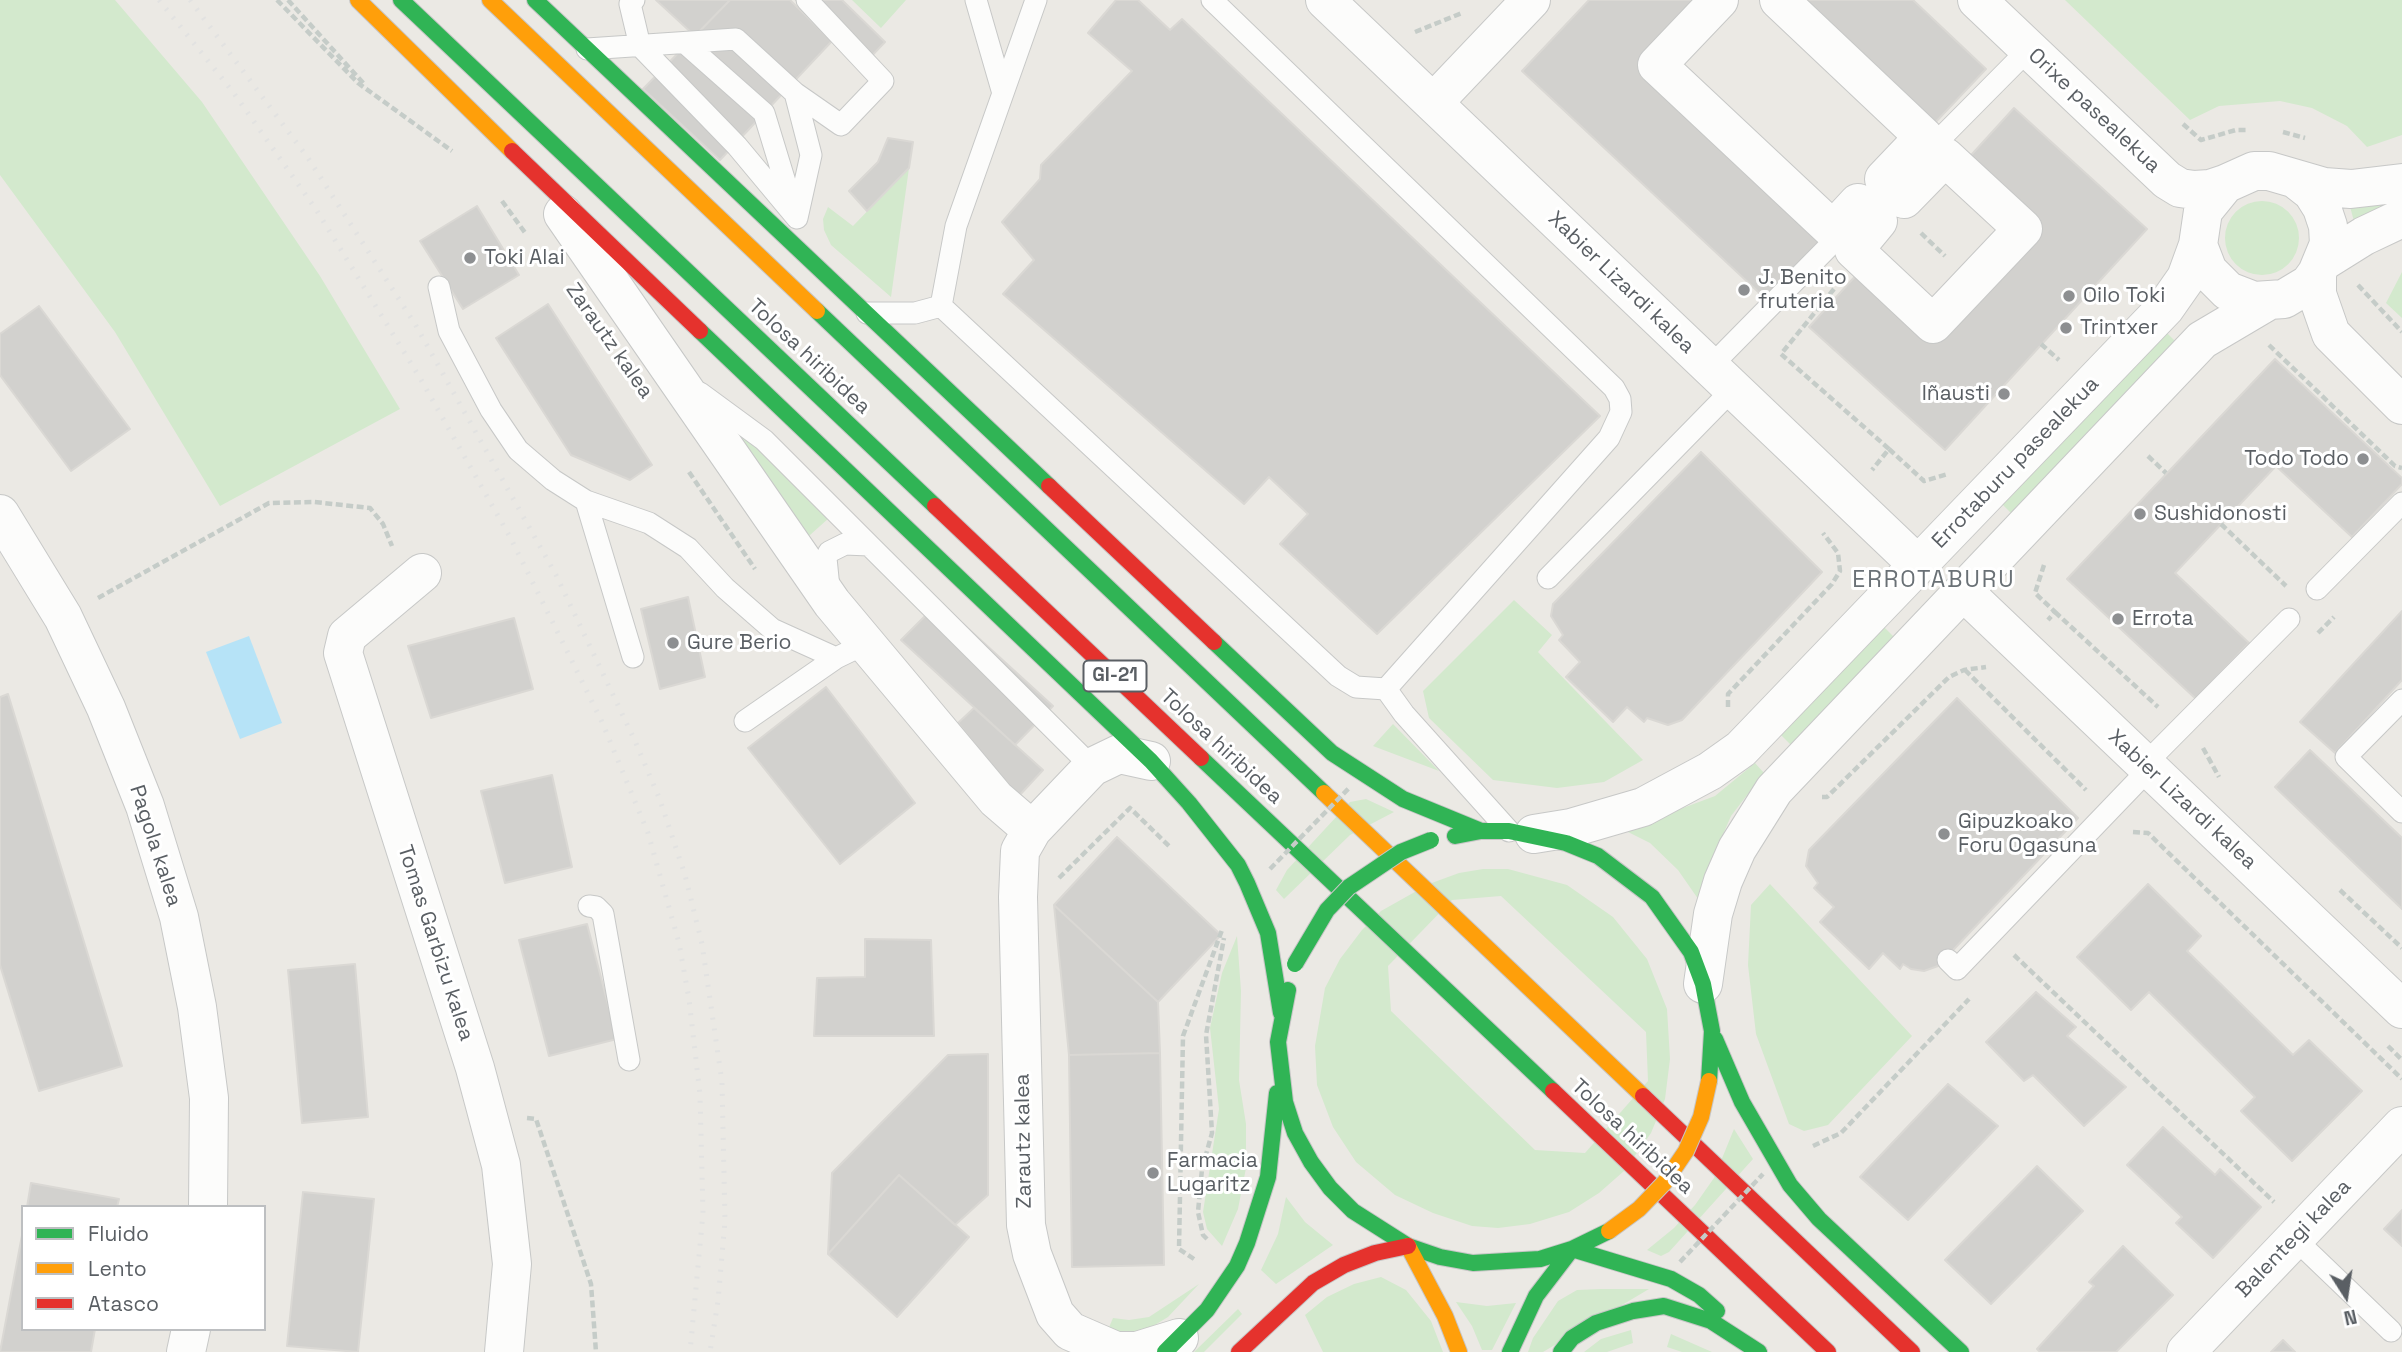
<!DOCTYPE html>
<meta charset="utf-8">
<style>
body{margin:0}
#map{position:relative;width:2402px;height:1352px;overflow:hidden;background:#ebe9e4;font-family:"Space Grotesk",sans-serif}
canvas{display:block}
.legend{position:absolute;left:21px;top:1205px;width:245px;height:126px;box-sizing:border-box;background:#fff;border:2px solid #bdbfc1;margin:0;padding:9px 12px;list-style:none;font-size:21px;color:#5a5f64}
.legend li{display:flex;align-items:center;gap:14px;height:35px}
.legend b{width:35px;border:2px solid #bdbfc1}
.north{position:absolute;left:2311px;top:1261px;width:70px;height:70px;-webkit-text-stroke:5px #fff;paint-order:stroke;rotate:168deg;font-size:19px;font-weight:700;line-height:28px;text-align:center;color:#5a5f64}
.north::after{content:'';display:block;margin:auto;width:24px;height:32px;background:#5a5f64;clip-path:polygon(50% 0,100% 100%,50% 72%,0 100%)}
</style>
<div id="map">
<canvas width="2402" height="1352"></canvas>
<ul class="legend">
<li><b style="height:9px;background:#30b455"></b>Fluido</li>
<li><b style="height:9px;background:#ff9f0a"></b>Lento</li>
<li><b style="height:9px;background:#e5322d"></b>Atasco</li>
</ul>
<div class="north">N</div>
</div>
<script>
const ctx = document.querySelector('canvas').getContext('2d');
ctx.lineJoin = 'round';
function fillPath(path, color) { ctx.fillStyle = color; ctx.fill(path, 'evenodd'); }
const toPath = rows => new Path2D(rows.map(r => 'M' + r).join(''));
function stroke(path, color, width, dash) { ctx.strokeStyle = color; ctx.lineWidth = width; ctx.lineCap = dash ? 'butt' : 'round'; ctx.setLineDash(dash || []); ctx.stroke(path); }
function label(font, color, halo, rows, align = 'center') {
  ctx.font = font + ' "Space Grotesk",sans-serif'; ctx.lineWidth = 6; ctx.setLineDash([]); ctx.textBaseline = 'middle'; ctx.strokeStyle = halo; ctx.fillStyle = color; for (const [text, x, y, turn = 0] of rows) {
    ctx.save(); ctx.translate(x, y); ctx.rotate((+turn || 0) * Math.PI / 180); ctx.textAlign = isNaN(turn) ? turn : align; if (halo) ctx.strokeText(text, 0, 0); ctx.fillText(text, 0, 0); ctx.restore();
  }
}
const green = toPath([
 [0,0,115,0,202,102,320,276,400,409,220,506,115,332,0,175],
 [852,0,906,0,881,28],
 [2065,0,2402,0,2402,135,2367,147,2347,126,2312,108,2280,101,2219,106,2190,120],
 [909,168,891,297,831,245,824,230,823,219,828,207,853,226],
 [2397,198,2355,225,2349,203],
 '2225 238a37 37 0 1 1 74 0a37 37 0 1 1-74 0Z',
 [2402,272,2402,318,2386,303],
 [2166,332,2175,341,2011,513,2002,504],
 [728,426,761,451,829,518,810,535,806,544],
 [1514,600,1552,635,1538,652,1643,760,1604,782,1557,788,1493,780,1429,718,1423,691],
 [1884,627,1895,638,1792,746,1781,735],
 [1393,724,1439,771,1373,746],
 [1755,763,1764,773,1731,816,1711,862,1703,906,1678,870,1650,843,1624,830,1715,796],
 [1366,799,1394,812,1350,835,1284,899,1276,890,1287,870,1350,802],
 [1483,869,1508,869,1567,885,1613,917,1647,959,1667,1009,1670,1059,1665,1099,1651,1133,1624,1171,1599,1193,1569,1212,1530,1224,1498,1228,1472,1226,1433,1213,1395,1195,1356,1162,1333,1127,1317,1085,1315,1046,1325,988,1340,959,1362,930,1381,911,1429,884,1459,873],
 [1501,896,1646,1032,1648,1081,1585,1153,1535,1150,1391,1011,1388,966,1452,900],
 [1770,884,1912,1036,1828,1125,1804,1131,1789,1124,1756,1034,1748,965,1751,905],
 [1237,936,1241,991,1239,1080,1246,1124,1246,1168,1238,1209,1222,1246,1207,1229,1203,1212,1219,1109,1210,1028,1222,973],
 [1734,1129,1753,1159,1669,1252,1661,1256,1647,1250,1674,1228,1695,1205,1714,1178],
 [1286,1197,1305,1222,1333,1245,1276,1284,1261,1270,1278,1234],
 [1381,1277,1406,1290,1431,1321,1443,1352,1323,1352,1305,1315,1327,1297,1354,1284],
 [1199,1284,1168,1317,1140,1334,1107,1332,1113,1318,1129,1320,1149,1317],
 [1601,1289,1649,1289,1543,1352,1528,1352,1533,1338,1558,1301,1577,1290],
 [1456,1302,1487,1306,1516,1303,1492,1350,1482,1350,1472,1326],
 [1238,1309,1242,1314,1204,1352,1194,1352],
 [1631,1330,1633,1343,1607,1352,1584,1352,1601,1339],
 [1671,1334,1712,1352,1682,1352,1667,1347]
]);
const water = toPath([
 [249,636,282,723,240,739,206,652]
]);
const building = toPath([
 [656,0,730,0,695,36,656,0],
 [730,0,790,0,832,41,720,160,643,89,730,0],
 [796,0,842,0,885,42,863,65,796,0],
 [1116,0,1138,0,1170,30,1182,19,1600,416,1377,634,1280,544,1308,514,1269,477,1244,504,1003,294,1034,260,1002,222,1040,179,1041,165,1132,71,1088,33,1116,0],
 [1589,0,1704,0,1644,64,1829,238,1769,302,1522,71,1589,0],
 [1794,0,1913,0,1986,69,1930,128,1794,0],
 [2014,108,2147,229,1945,450,1809,327,1859,272,1935,341,2036,231,1963,164,2014,108],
 [888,138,913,142,909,168,867,211,849,191,878,162,888,138],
 [477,206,519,275,463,309,420,241,477,206],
 [548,304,652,465,630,480,571,455,496,338,548,304],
 [39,306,130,429,71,471,0,375,0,334,39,306],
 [2275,359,2402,478,2402,484,2352,537,2276,466,2175,573,2249,643,2196,699,2067,579,2275,359],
 [1701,452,1822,572,1682,720,1668,725,1647,718,1644,722,1627,707,1613,722,1566,677,1580,662,1559,640,1563,635,1551,616,1553,604,1701,452],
 [688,597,705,677,660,689,641,609,688,597],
 [939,602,1053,706,1015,745,901,640,939,602],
 [2402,611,2402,680,2335,753,2300,722,2402,611],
 [514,618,533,689,431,718,408,646,514,618],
 [826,687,915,803,840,864,748,748,826,687],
 [8,694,122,1066,39,1091,0,965,0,697,8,694],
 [1957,698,2078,818,1938,966,1924,971,1911,969,1903,964,1900,969,1883,953,1869,969,1820,922,1834,907,1814,888,1818,883,1806,866,1809,850,1957,698],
 [974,708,1043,770,1017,798,958,723,974,708],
 [2310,750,2402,838,2402,909,2275,787,2310,750],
 [552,775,572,867,505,883,481,791,552,775],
 [1117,837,1221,935,1158,1002,1054,905,1117,837],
 [2148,884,2201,936,2187,951,2293,1055,2309,1040,2362,1091,2292,1161,2241,1111,2255,1097,2149,992,2131,1010,2077,957,2148,884],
 [1054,905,1158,1002,1160,1053,1069,1055,1054,905],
 [587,924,617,1039,549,1056,519,940,587,924],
 [865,939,931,940,934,1036,814,1036,817,978,865,977,865,939],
 [355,964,368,1117,302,1123,288,970,355,964],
 [2036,992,2076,1027,2067,1036,2126,1087,2084,1126,2033,1075,2024,1081,1986,1042,2036,992],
 [1160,1053,1164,1265,1072,1267,1069,1055,1160,1053],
 [988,1054,988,1195,955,1225,899,1175,828,1254,832,1173,948,1055,988,1054],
 [1948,1084,1998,1126,1908,1220,1860,1177,1948,1084],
 [2163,1127,2215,1175,2220,1169,2261,1207,2213,1258,2176,1223,2182,1217,2127,1165,2163,1127],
 [2037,1166,2083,1211,1991,1304,1945,1260,2037,1166],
 [899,1175,969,1237,897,1317,828,1254,899,1175],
 [31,1183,119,1199,117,1207,27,1207,31,1183],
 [303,1192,374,1199,358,1352,287,1346,303,1192],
 [2402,1210,2402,1246,2384,1229,2402,1210],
 [23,1230,23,1329,95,1329,91,1352,0,1352,23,1230],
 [2123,1246,2173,1295,2116,1352,2040,1352,2037,1349,2094,1286,2089,1282,2123,1246],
 [2283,1340,2295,1352,2271,1352,2283,1340]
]);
const path = toPath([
 [277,0,358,83,452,151],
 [288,0,365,85],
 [1415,32,1462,13],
 [2183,124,2201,140,2236,130,2247,130],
 [2283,132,2305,138],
 [502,201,526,234],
 [1921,233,1945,256],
 [2358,285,2402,332],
 [1834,289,1781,354,1889,449,1872,470],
 [2041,344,2059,360],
 [2269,345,2395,466,2402,468],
 [1889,449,1924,481,1948,474],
 [2148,456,2166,473],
 [689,472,755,569],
 [2221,524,2286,586],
 [2044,565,2035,593,2055,612,2048,620],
 [98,598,269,503,314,502,370,508,383,524,392,546],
 [2055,612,2158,707],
 [2318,633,2334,617],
 [1965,670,2086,790],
 [1728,707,1728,694,1832,584,1840,571,1838,553,1823,533],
 [2203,748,2219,777],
 [1822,797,1827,797,1949,677,1964,670,1986,667],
 [2133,832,2148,833,2402,1079],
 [1059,878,1130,808,1170,847],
 [2340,890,2402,948],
 [2014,955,2274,1202],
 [2388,1046,2402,1060],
 [527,1118,536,1119,591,1284,596,1352],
 [1813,1146,1841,1133,1969,999],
 [1207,1239,1203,1235,1198,1212,1202,1169,1212,1133,1206,1035,1224,938],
 [1194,1259,1179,1249,1183,1036,1222,930]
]);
const lane = toPath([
 [634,0,630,4,640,46,737,146,797,218],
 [976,0,1002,90],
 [1212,0,1614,388,1620,399,1621,412,1609,438,1386,689,1404,714,1509,831],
 [686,44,764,113,793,208],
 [587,49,736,39,795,93,811,155,797,218],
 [795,93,841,125,883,81,807,0],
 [1924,155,2029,49],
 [439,287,449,331,491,410,518,450,553,480,586,501,649,523,688,548,725,588,772,629,836,658,865,644],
 [941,306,1338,676,1356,687,1386,689],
 [941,306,956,226,1036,0],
 [867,313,915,313,941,306],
 [1710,367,1847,228],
 [700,393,764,440,869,545],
 [586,501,633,657],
 [1548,578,1733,389],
 [829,588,826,558,829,552,845,544,869,545,1092,767],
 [2317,589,2402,503],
 [2402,700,2346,757,2402,812],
 [745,721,836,658],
 [2144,765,2289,619],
 [589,906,596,907,603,914,629,1060],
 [1948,960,1957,969,2149,769],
 [2295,1239,2391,1331]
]);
const street = toPath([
 [1325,0,1918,565],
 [1719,0,1657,65,1833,230,1858,203,1878,221,1854,250,1933,324,2023,229,1945,157,1904,199,1884,179,1924,137,1779,0],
 [1977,0,2167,180,2180,188,2194,190,2210,189,2225,184],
 [1433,103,1531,0],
 [2298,181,2312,192,2322,208,2328,226,2329,244,2317,273,2309,284,2284,299,2254,301,2228,291,2208,271,2198,245,2203,211,2225,184,2254,171,2269,171,2324,187,2351,189,2402,183],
 [563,214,832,603,996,799,1032,830],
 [2324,261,2364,236,2402,218],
 [2317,273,2317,294,2331,334,2402,405],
 [0,514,63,617,106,708,145,806,179,917,197,1007,209,1098,208,1207],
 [422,573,347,636,343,653,475,1068,501,1165,512,1264,504,1352],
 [1963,591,2402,1009],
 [1151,761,1119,754,1092,767,1032,830,1020,851,1018,897,1026,1225,1032,1254,1055,1314,1070,1331,1116,1351,1137,1351,1179,1338],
 [1534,834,1571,828,1643,807,1710,771,1741,749,2165,308,2186,278,2198,245],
 [1703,984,1713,914,1723,881,1737,849,1774,790,2202,340,2268,301],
 [186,1352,191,1329],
 [2186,1352,2402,1126]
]);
const fast = toPath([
 [401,0,935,506],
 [535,0,1049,486],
 [817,311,1324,793],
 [700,331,1151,761,1189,803,1238,865,1247,883,1268,933,1281,1013],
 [1214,642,1332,753,1403,799,1481,831],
 [1201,758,1553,1091],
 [1455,836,1481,831,1509,831,1566,843,1598,856,1652,897,1691,952,1703,984,1712,1031,1709,1081],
 [1288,990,1278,1042,1285,1102,1295,1133,1311,1162,1330,1188,1353,1211,1408,1246,1440,1257,1473,1263,1540,1259,1572,1249,1609,1231],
 [1715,1039,1742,1102,1790,1185,1819,1219,1961,1352],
 [1572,1249,1671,1279,1699,1295,1717,1311],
 [1165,1352,1207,1310,1237,1266,1247,1243,1268,1177,1277,1093],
 [1510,1352,1536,1296,1572,1249],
 [1561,1352,1572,1338,1596,1323,1633,1311,1664,1306,1711,1321,1759,1352]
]);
const slow = toPath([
 [358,0,512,151],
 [490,0,817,311],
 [1324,793,1643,1096],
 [1408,1246,1445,1316,1459,1352]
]);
const jam = toPath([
 [512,151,700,331],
 [1049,486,1214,642],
 [935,506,1201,758],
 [1553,1091,1828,1352],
 [1643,1096,1912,1352],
 [1239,1352,1313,1283,1344,1265,1375,1253,1408,1246]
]);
const rail = toPath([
 [159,0,233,92,317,211,420,378,510,537,569,655,602,722,648,833,679,943,689,999,700,1095,703,1213,690,1352],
 [190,0,308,158,415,324,556,575,635,741,660,800,685,875,702,944,722,1082,725,1221,718,1301,710,1352]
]);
const pathBridge = toPath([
 [1270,869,1350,787],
 [1680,1262,1763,1174]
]);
const fastBridge = toPath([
 [1295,964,1327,910,1349,887,1401,852,1431,840]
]);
const slowBridge = toPath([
 [1609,1231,1639,1209,1665,1182,1686,1151,1701,1117,1709,1081]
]);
const markers = [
 [470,258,7,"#8d8f91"],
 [1744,290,7,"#8d8f91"],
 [2069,296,7,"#8d8f91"],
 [2066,328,7,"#8d8f91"],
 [2004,394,7,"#8d8f91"],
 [2363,459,7,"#8d8f91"],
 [2140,514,7,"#8d8f91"],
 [2118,619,7,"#8d8f91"],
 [673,643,7,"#8d8f91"],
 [1944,834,7,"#8d8f91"],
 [1153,1173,7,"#8d8f91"]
];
const shields = [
 [1115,676,63]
];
const shieldNames = [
 ["GI-21",1115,676]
];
const streetNames = [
 ["Orixe pasealekua",2094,111,43],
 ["Xabier Lizardi kalea",1621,283,44],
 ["Zarautz kalea",609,341,55],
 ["Tolosa hiribidea",809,357,43],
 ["Errotaburu pasealekua",2016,463,-46],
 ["Tolosa hiribidea",1221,747,43],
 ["Xabier Lizardi kalea",2182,800,43],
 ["Pagola kalea",155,846,72],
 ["Tomas Garbizu kalea",435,943,72],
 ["Tolosa hiribidea",1632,1137,43],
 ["Zarautz kalea",1024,1141,-91],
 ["Balentegi kalea",2294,1239,-46]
];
const poiNames = [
 ["Toki Alai",484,258],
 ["J. Benito",1758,278],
 ["fruteria",1758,302],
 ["Oilo Toki",2083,296],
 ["Trintxer",2080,328],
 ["Iñausti",1990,394,"right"],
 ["Todo Todo",2349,459,"right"],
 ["Sushidonosti",2154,514],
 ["Errota",2132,619],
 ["Gure Berio",687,643],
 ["Gipuzkoako",1958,822],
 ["Foru Ogasuna",1958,846],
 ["Farmacia",1167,1161],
 ["Lugaritz",1167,1185]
];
const neighbourhoodNames = [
 ["ERROTABURU",1934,581]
];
fillPath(green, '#d3e9cd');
fillPath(water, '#b6e3f7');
fillPath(building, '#d2d1ce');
stroke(building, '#dad8d4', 2);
stroke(lane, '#c7c8c7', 23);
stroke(street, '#c7c8c7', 40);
stroke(fast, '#c7c6c6', 18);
stroke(slow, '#c7c6c6', 18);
stroke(jam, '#c7c6c6', 18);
stroke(path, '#c5ccc8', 4.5, [7, 3.5]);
stroke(lane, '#fcfcfb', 21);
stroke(street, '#fcfcfb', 38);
stroke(fast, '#30b455', 16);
stroke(slow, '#ff9f0a', 16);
stroke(jam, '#e5322d', 16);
stroke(rail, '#e2e2e1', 5, [2, 9]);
stroke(fastBridge, '#c7c6c6', 18, []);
stroke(slowBridge, '#c7c6c6', 18, []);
stroke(pathBridge, '#c5ccc8', 4.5, [7, 3.5]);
stroke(fastBridge, '#30b455', 16);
stroke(slowBridge, '#ff9f0a', 16);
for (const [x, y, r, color] of markers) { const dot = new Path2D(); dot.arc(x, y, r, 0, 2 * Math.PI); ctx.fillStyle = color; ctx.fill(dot); stroke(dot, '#fff', 2.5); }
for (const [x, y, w] of shields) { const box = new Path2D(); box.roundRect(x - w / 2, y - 15.5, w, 31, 5); ctx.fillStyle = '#fff'; ctx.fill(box); stroke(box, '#5a5f64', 2); }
label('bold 19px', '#5a5f64', null, shieldNames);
label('21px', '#5a5f64', '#fff', streetNames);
label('21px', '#5a5f64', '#fff', poiNames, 'left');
ctx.letterSpacing = '2px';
label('23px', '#6a7176', '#fff', neighbourhoodNames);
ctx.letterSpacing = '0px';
</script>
